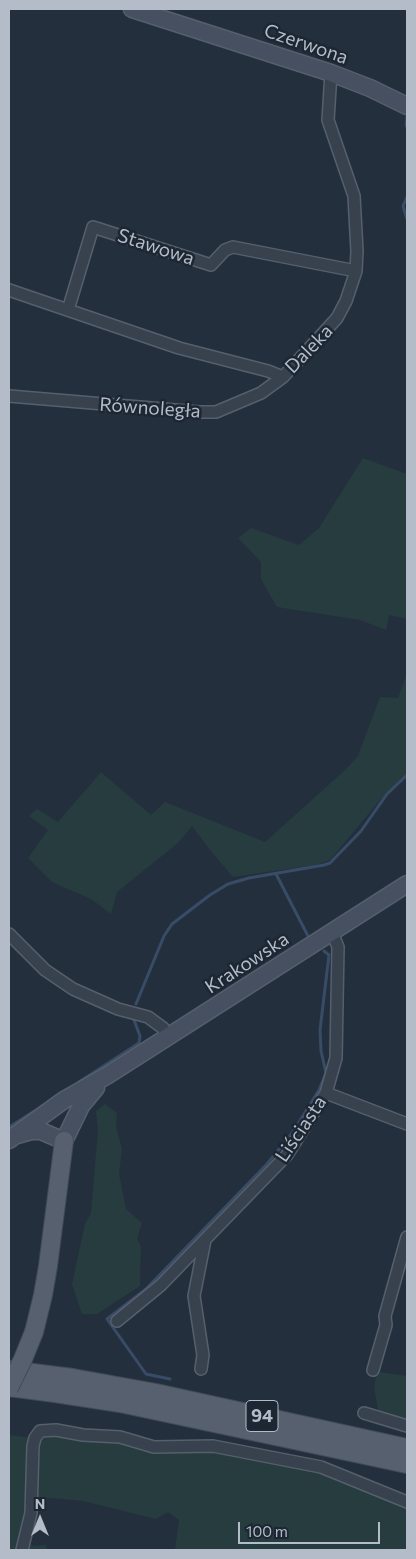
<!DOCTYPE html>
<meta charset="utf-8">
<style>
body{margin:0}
#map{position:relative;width:416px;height:1559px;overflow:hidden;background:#242f3e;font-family:Commissioner,sans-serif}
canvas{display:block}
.frame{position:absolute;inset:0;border:10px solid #b4bcc9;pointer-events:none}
.north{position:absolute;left:15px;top:1494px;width:50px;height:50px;-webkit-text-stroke:4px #1d2633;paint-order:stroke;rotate:0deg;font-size:14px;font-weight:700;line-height:20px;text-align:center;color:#b4bcc9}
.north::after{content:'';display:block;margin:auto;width:18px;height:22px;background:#b4bcc9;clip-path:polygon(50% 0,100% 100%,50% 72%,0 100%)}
.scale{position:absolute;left:238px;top:1522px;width:142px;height:22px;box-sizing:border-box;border:2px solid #b4bcc9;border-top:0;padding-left:6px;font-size:15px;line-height:18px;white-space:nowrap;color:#b4bcc9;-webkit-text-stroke:4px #1d2633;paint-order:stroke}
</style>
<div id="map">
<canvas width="416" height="1559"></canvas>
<div class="frame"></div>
<div class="north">N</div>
<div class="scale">100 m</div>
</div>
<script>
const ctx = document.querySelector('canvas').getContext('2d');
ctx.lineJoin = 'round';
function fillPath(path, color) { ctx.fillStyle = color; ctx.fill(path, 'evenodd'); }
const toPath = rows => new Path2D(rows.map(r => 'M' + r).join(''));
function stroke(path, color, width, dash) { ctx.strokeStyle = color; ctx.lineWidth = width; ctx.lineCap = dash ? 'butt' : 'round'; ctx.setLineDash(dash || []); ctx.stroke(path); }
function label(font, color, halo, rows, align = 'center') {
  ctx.font = font + ' Commissioner,sans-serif'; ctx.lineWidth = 5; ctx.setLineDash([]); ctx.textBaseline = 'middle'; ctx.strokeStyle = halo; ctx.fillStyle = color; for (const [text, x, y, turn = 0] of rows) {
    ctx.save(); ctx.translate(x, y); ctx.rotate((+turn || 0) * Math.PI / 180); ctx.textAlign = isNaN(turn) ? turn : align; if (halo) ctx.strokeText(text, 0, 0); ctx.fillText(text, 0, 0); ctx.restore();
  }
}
const green = toPath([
 [363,458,407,474,407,619,389,615,386,630,360,620,277,607,261,579,261,562,238,538,251,528,299,545,319,528],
 [406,676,407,676,407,773,381,799,330,860,316,865,233,877,210,850,192,826,178,843,117,892,111,914,91,899,52,882,28,858,48,830,29,816,37,809,58,822,101,772,151,815,165,802,265,842,344,771,358,756,380,697,398,698],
 [105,1104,117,1113,116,1127,122,1149,119,1174,126,1209,142,1223,137,1239,141,1246,140,1286,97,1314,82,1314,72,1284,85,1224,91,1213,98,1130,96,1111],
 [377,1372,407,1376,407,1420,400,1417,384,1415,378,1410,374,1387],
 [33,1433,199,1448,293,1462,407,1502,407,1550,175,1550,179,1520,168,1512,156,1519,83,1501,50,1498,32,1502,25,1539,33,1546,46,1545,47,1550,9,1550,9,1435,32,1438]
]);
const stream = toPath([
 [407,117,406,125,407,127],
 [407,197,403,206,407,219],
 [276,874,308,936],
 [136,1004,164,936,172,924,210,895,228,884,249,878,324,865,330,863,361,831,387,794,407,775],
 [79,1082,139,1043,140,1036,134,1020],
 [9,1127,44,1105],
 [170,1379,146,1374,107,1319,146,1289,267,1164,293,1132,319,1090,326,1073,321,1051,320,1030,329,955,324,951]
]);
const street = toPath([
 [9,290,179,348,268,371,283,377,337,318,346,301,356,271,357,251,354,196,328,120,331,73],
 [68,310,93,227,211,265,225,250,233,247,356,271],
 [9,396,199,412,216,412,261,393,283,377],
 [9,934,45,970,73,989,118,1009,148,1017,163,1028,168,1037],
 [326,1093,407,1124],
 [117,1321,161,1285,287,1155,326,1093,336,1058,338,947,332,932],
 [201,1369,203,1355,194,1296,205,1240],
 [373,1370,386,1325,385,1316,407,1237],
 [364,1413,407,1426],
 [22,1550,31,1513,33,1446,35,1438,40,1431,56,1430,83,1435,120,1437,154,1447,213,1446,321,1467,407,1502]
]);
const secondary = toPath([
 [132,9,331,73,370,88,407,106],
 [17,1135,31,1131,41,1131,64,1141],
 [9,1140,64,1100,108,1075,407,884],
 [64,1141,81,1106,96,1088]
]);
const primary = toPath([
 [34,1332,43,1295,48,1266,64,1141],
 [9,1370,73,1378,156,1393,407,1448],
 [9,1387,55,1393,120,1403,407,1464]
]);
const primaryBridge = toPath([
 [9,1388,23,1359,34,1332]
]);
const shields = [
 [262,1416,32]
];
const shieldNames = [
 ["94",262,1416]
];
const streetNames = [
 ["Czerwona",306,44,19],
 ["Stawowa",156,247,18],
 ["Daleka",309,349,-46],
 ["Równoległa",150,408,4],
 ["Krakowska",247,963,-33],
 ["Liściasta",301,1129,-56]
];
fillPath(green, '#263c3f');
stroke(stream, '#394c67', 3);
stroke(street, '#565f6c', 14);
stroke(secondary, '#565f6c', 19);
stroke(primary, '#414a57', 20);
stroke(street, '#38414e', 11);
stroke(secondary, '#465061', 16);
stroke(primary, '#56606e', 18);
stroke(primaryBridge, '#414a57', 20, []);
stroke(primaryBridge, '#56606e', 18);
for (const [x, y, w] of shields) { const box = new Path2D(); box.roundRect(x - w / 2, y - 15.5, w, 31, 4); ctx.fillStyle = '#1d2633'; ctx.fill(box); stroke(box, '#b4bcc9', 1); }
label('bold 18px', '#b4bcc9', null, shieldNames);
label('19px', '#b4bcc9', '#1d2633', streetNames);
</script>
